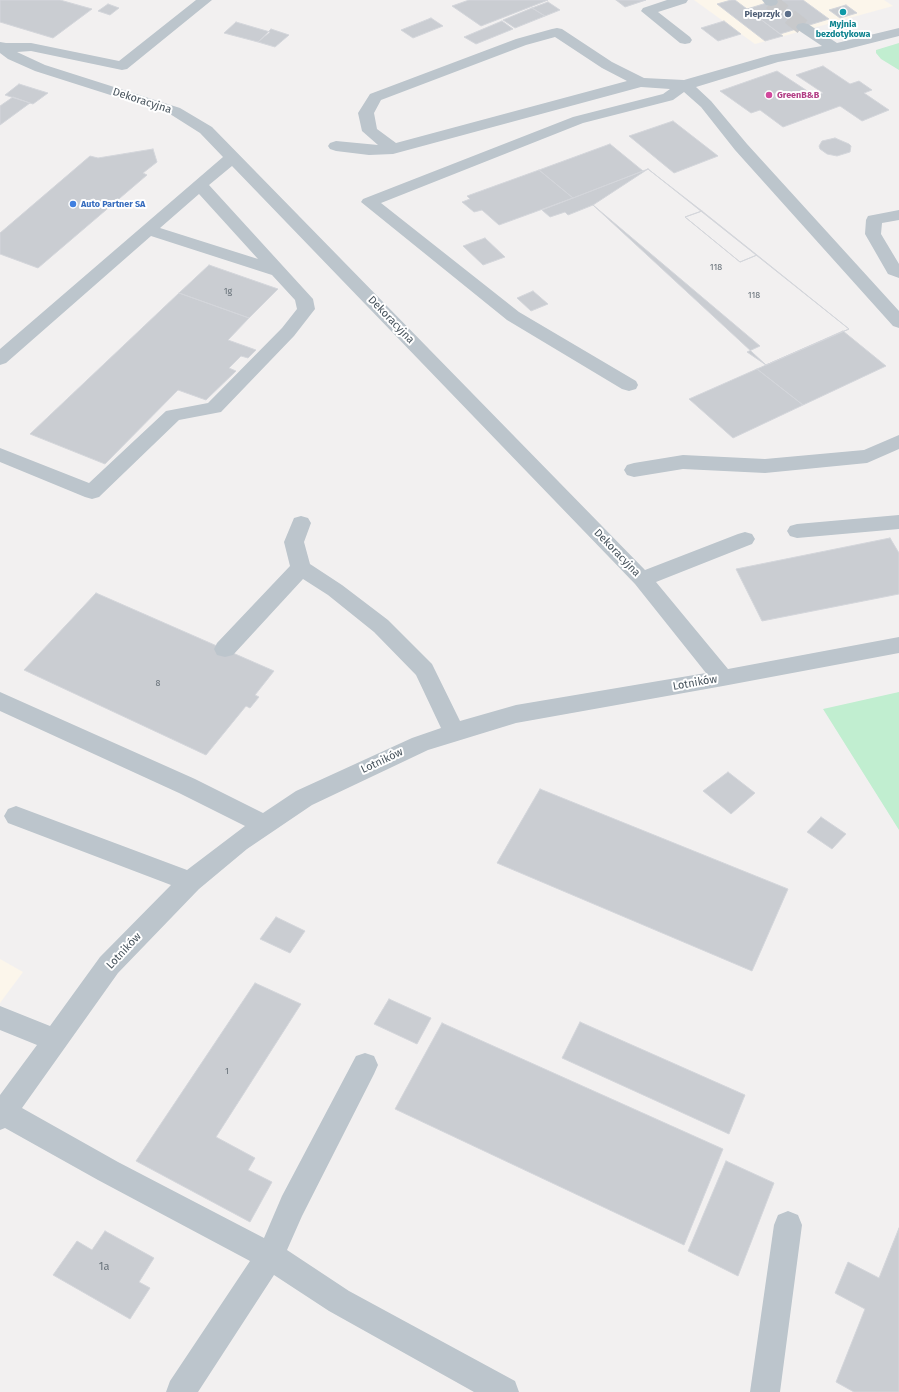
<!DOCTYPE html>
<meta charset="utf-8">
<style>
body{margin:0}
canvas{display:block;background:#f2f0f0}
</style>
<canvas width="899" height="1392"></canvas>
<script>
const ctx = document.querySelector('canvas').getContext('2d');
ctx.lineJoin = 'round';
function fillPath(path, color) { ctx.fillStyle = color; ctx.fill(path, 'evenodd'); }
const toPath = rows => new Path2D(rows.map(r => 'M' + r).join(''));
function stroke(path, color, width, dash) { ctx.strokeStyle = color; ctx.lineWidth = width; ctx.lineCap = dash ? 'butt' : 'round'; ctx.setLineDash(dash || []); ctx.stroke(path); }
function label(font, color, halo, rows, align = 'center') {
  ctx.font = font + ' "Fira Sans",sans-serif'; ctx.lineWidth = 4; ctx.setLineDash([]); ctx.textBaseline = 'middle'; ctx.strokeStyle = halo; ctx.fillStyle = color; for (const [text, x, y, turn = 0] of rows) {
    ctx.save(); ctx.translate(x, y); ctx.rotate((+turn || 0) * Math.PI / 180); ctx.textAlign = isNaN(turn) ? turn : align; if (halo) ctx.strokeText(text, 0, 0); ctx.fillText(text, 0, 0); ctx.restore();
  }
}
const commercial = toPath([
 [694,0,884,0,893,6,755,44],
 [0,959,23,972,0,1003]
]);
const green = toPath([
 [899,43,899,70,881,59,876,53,876,50],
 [899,692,899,830,823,709]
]);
const building = toPath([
 [0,0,60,0,92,9,53,38,0,22,0,0],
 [469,0,548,0,481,26,452,6,469,0],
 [616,0,646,0,625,7,616,0],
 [731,0,735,0,783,36,765,41,717,4,731,0],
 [776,0,803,0,829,19,780,34,747,9,776,0],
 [548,2,560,10,545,16,532,8,548,2],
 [108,4,119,8,110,15,98,11,108,4],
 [846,5,857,13,840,18,829,10,846,5],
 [532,8,545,16,515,28,503,20,532,8],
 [431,18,443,26,413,38,401,30,431,18],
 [502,21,513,29,476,44,464,37,502,21],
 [724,21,741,34,718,41,701,28,724,21],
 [236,22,270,32,258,42,224,33,236,22],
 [271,29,289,35,275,47,258,42,271,29],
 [823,66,850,84,859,81,872,90,864,93,889,110,862,121,840,106,783,127,760,110,751,113,720,91,777,71,815,96,823,93,796,75,823,66],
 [19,84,48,93,33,104,5,95,19,84],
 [13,97,30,103,0,125,0,106,13,97],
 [673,121,718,156,674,173,629,136,673,121],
 [835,138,849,144,851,146,850,152,837,156,827,154,820,149,819,146,822,141,835,138],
 [610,144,643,171,573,198,539,170,610,144],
 [153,149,157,162,143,173,147,175,38,268,0,254,0,233,90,156,98,158,153,149],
 [648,169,849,329,766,365,593,205,648,169],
 [648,169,702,211,685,217,740,262,757,255,849,329,766,365,747,352,760,346,593,205,568,215,565,212,550,217,542,210,648,169],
 [539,170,573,198,499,225,482,210,474,212,462,202,470,199,467,196,539,170],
 [702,211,757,255,740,262,685,217,702,211],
 [485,238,505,257,483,265,463,246,485,238],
 [209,265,278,289,249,318,179,293,209,265],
 [533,291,548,304,531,311,517,298,533,291],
 [179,293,249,318,228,340,256,350,248,358,241,356,229,368,236,371,206,400,178,390,105,464,30,434,179,293],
 [843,331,886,366,803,405,757,369,843,331],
 [757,369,803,405,733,438,689,399,757,369],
 [890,538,899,553,899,594,762,621,736,569,890,538],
 [96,593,274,671,255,695,259,697,250,708,246,706,206,755,24,670,96,593],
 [728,772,755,793,731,814,703,791,728,772],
 [540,789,788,889,752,971,497,863,540,789],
 [821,817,846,834,832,849,807,832,821,817],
 [276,917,305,931,290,953,260,939,276,917],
 [255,983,301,1004,216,1137,255,1158,248,1170,272,1182,250,1222,136,1161,255,983],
 [389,999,431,1018,417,1044,374,1024,389,999],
 [580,1022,745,1095,729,1134,562,1058,580,1022],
 [442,1023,723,1149,684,1245,395,1109,442,1023],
 [726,1161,774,1183,738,1276,688,1251,726,1161],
 [899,1228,899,1392,854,1392,836,1382,865,1309,835,1293,848,1262,879,1278,899,1228],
 [105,1231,154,1258,139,1282,150,1288,130,1319,53,1275,77,1241,92,1250,105,1231]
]);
const minorTunnel = toPath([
 [771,2,803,27]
]);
const minor = toPath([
 [196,0,212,0,127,69,122,70,31,51,17,52,45,65,180,108,212,127,645,570,738,534,745,532,752,534,755,539,752,544,656,582,728,669,899,637,899,653,723,686,516,723,428,750,312,805,247,849,199,889,118,973,22,1108,118,1162,264,1238,282,1196,356,1056,365,1053,374,1056,378,1065,374,1074,302,1216,287,1250,349,1291,515,1381,519,1392,474,1392,329,1311,274,1275,198,1392,166,1392,170,1381,250,1261,98,1180,5,1128,0,1130,0,1095,37,1045,0,1030,0,1006,50,1026,100,957,171,885,8,823,4,816,8,809,16,806,187,870,245,826,179,793,0,711,0,692,195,779,263,813,296,791,412,738,441,728,416,675,374,632,328,595,303,579,233,655,225,657,217,655,214,649,217,643,290,566,284,542,294,518,301,516,308,518,311,523,304,542,310,564,342,585,388,620,432,664,460,721,516,705,706,673,635,584,232,166,209,185,313,299,315,309,294,336,221,412,179,420,99,497,92,499,85,497,0,462,0,448,89,483,166,411,208,403,282,328,297,309,295,300,272,275,151,236,6,363,0,365,0,349,223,157,200,133,170,114,35,71,8,59,0,53,0,42,6,43,31,43,119,61,196,0],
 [199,194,258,259,160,228,199,194],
 [667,0,688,0,686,3,658,12,690,37,692,40,690,43,685,44,680,43,641,11,643,8,667,0],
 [762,0,777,0,778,2,776,5,771,6,766,5,762,0],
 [803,23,808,24,837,43,899,28,899,36,844,50,778,62,696,87,711,101,747,144,899,311,899,328,893,326,735,150,701,107,684,92,673,100,583,123,381,203,519,312,636,381,638,385,636,389,629,391,622,389,507,320,361,202,363,199,573,117,663,94,670,89,641,87,393,154,369,155,336,151,330,149,328,146,330,143,336,141,378,145,362,131,358,113,370,94,516,39,552,29,557,28,562,29,612,62,644,78,684,80,771,55,822,46,798,30,796,27,798,24,803,23],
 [555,37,602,68,627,81,396,143,377,129,374,113,381,100,526,45,555,37],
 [899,210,899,220,882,223,881,234,899,264,899,278,888,274,865,234,866,220,868,216,899,210],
 [899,435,899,449,867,463,765,473,683,469,634,477,627,475,624,470,627,465,634,463,683,455,765,459,864,450,899,435],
 [899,515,899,529,797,538,790,536,787,531,790,526,797,524,899,515],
 [788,1211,798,1215,802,1225,780,1392,750,1392,774,1225,778,1215,788,1211]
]);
const markers = [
 [843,12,4,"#0f9aa8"],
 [788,14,4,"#5c6f8a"],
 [769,95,4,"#d1479c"],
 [73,204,4,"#3f7fe0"]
];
const farServicenames = [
 ["Pieprzyk",780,14]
];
const farCulturenames = [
 ["Myjnia",843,24],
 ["bezdotykowa",843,34]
];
const farHotelnames = [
 ["GreenB&B",777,95]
];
const farShopnames = [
 ["Auto Partner SA",81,204]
];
const numberNames = [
 ["118",716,267],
 ["1g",228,291],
 ["118",754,295],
 ["8",158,683],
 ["1",227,1071]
];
const streetNames = [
 ["Dekoracyjna",142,101,18],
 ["Dekoracyjna",391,320,46],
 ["Dekoracyjna",617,553,46],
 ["Lotników",695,683,-10],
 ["Lotników",382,761,-25],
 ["Lotników",124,951,-47]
];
const nearNumbernames = [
 ["1a",104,1267]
];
fillPath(commercial, '#fcf6eb');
fillPath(green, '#c1eed0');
fillPath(building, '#cacdd2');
stroke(building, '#d4d6db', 1);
stroke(minorTunnel, '#c8c9cb', 16, [16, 8]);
fillPath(minor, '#bcc5cc');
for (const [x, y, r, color] of markers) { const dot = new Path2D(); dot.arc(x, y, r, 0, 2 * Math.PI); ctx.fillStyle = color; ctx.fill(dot); stroke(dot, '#fff', 1.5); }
label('bold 9px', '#4e5e75', '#fff', farServicenames, 'right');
label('bold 9px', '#0d838f', '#fff', farCulturenames);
label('bold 9px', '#b23c85', '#fff', farHotelnames, 'left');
label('bold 9px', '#366cbe', '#fff', farShopnames, 'left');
label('9px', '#68727a', null, numberNames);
label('11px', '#48545d', '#fff', streetNames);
label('11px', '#68727a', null, nearNumbernames);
</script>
